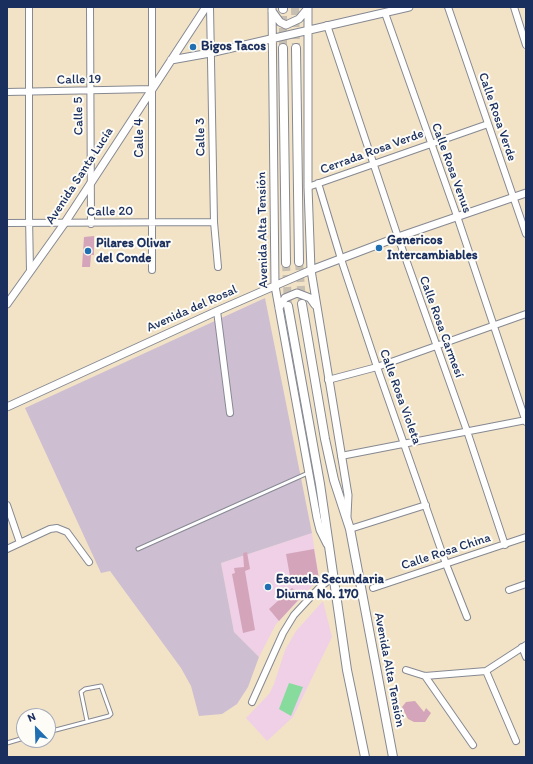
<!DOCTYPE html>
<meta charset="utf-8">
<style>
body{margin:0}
#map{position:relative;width:533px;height:764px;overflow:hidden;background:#f2e3c6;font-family:Itim,sans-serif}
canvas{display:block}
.frame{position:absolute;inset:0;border:8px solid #1b2f5e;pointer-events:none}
.north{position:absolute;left:16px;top:708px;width:40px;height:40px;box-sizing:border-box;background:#fdfcf7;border:1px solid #a3aaba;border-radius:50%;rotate:337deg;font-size:11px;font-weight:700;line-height:16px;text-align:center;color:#1b2f5e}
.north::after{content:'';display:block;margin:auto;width:14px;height:18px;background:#1f6fb2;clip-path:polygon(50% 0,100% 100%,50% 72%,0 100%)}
</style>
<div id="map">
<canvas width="533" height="764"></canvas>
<div class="frame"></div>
<div class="north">N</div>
</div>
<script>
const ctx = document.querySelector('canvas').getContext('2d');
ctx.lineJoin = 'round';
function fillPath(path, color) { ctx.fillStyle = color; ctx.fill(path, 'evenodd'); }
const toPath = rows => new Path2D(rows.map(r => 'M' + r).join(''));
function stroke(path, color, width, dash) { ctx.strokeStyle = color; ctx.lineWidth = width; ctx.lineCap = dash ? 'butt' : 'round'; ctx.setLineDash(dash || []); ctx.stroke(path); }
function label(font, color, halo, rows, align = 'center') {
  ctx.font = font + ' Itim,sans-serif'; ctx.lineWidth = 4; ctx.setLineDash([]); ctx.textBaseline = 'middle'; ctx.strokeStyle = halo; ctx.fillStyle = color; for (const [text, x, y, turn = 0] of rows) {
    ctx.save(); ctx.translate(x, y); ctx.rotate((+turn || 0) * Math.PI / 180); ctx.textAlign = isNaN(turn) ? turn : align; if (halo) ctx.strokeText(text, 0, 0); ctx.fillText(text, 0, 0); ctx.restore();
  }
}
const built = toPath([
 [312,533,319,579,276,624,259,657,234,632,221,563],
 [323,601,332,637,293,717,267,741,246,718,269,694,274,684,285,650,296,631]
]);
const industrial = toPath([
 [265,298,312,533,221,563,234,632,259,657,248,687,237,704,222,714,199,716,191,686,181,668,110,571,101,573,25,408]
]);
const green = toPath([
 [289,683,303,687,291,716,279,709]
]);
const building = toPath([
 [94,236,94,255,91,255,90,267,82,267,84,237],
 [314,549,319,579,291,582,286,554],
 [247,552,250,569,245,571,255,630,243,633,232,574,235,573,234,568,244,567,243,553],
 [292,588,302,596,279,621,269,609],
 [415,701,424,712,426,708,431,713,425,722,414,722,408,719,402,707,406,702]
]);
const secondaryTunnel = toPath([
 [295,7,296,48],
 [283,48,283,9],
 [299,262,302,302],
 [286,263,288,306]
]);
const service = toPath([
 [138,549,308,473],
 [48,732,109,716,111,714,101,686,85,689,81,692,87,721],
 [7,743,24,738]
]);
const minor = toPath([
 [29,7,29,216,30,271],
 [90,7,91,224],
 [152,7,152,270],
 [210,7,214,222,218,267],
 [448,7,526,234],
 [514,7,526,45],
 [385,13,457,216,526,422],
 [327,25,398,237,467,431,505,545],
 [7,92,152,89],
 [318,183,341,259,377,367,446,564,467,617],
 [308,187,488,124],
 [7,223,214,222],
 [217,311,230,413],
 [328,380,377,367,526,314],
 [341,456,526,420],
 [7,505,20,543],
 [350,529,426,505],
 [7,549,50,529,57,528,67,532,89,562],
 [373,588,526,537],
 [509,590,526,584],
 [522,647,526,657],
 [406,670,425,676,486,671,526,645],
 [486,671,516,741],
 [425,676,473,745],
 [252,702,283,633,294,615,319,588,333,577]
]);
const tertiary = toPath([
 [272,7,275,286,317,518,320,530,327,544],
 [308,7,308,187,311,270,348,495,347,516],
 [272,11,280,22,286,25,299,19,308,8],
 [171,60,210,53,409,7],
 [7,304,64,224,206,7],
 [279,308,285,298,297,293,310,298,315,305],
 [7,407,217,311,311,270,398,237,526,193]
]);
const secondary = toPath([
 [283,7,283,9],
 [283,48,286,263],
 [296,48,299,262],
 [302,304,325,439,334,480,350,529,393,757],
 [288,306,320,484,347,670,365,757]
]);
const markers = [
 [193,47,4,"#1f6fb2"],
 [379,248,4,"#1f6fb2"],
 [88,251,4,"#1f6fb2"],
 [268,587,4,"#1f6fb2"]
];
const poiNames = [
 ["Bigos Tacos",201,47],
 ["Genericos",387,241],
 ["Intercambiables",387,256],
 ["Pilares Olivar",96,244],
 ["del Conde",96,259],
 ["Escuela Secundaria",276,580],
 ["Diurna No. 170",276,595]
];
const streetNames = [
 ["Calle 19",79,80,-1],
 ["Calle 5",79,116,-91],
 ["Calle Rosa Verde",497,117,71],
 ["Calle 3",201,137,-91],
 ["Calle 4",140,138,-90],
 ["Cerrada Rosa Verde",372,152,-20],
 ["Calle Rosa Venus",451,168,70],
 ["Avenida Santa Lucía",80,176,-57],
 ["Calle 20",110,212,-1],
 ["Avenida Alta Tensión",263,230,-91],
 ["Avenida del Rosal",192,309,-24],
 ["Calle Rosa Carmesí",441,327,70],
 ["Calle Rosa Violeta",400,397,70],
 ["Calle Rosa China",446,552,-18],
 ["Avenida Alta Tensión",389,670,79]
];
fillPath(built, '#efd0e6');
fillPath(industrial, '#cdbed2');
fillPath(green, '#86db9d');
fillPath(building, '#d4a5ba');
stroke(secondaryTunnel, '#c7bfb1', 8, [8, 4]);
stroke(service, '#868992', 5);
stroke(minor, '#868992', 8);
stroke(tertiary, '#868992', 9);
stroke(secondary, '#868992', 10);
stroke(service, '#fff', 3);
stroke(minor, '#fff', 6);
stroke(tertiary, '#fff', 7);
stroke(secondary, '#fff', 8);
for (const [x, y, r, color] of markers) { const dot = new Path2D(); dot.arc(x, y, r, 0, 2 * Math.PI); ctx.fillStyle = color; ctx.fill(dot); stroke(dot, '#fdfcf7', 1.5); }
label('bold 13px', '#1b2f5e', '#fdfcf7', poiNames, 'left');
label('13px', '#1b2f5e', '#fdfcf7', streetNames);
</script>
